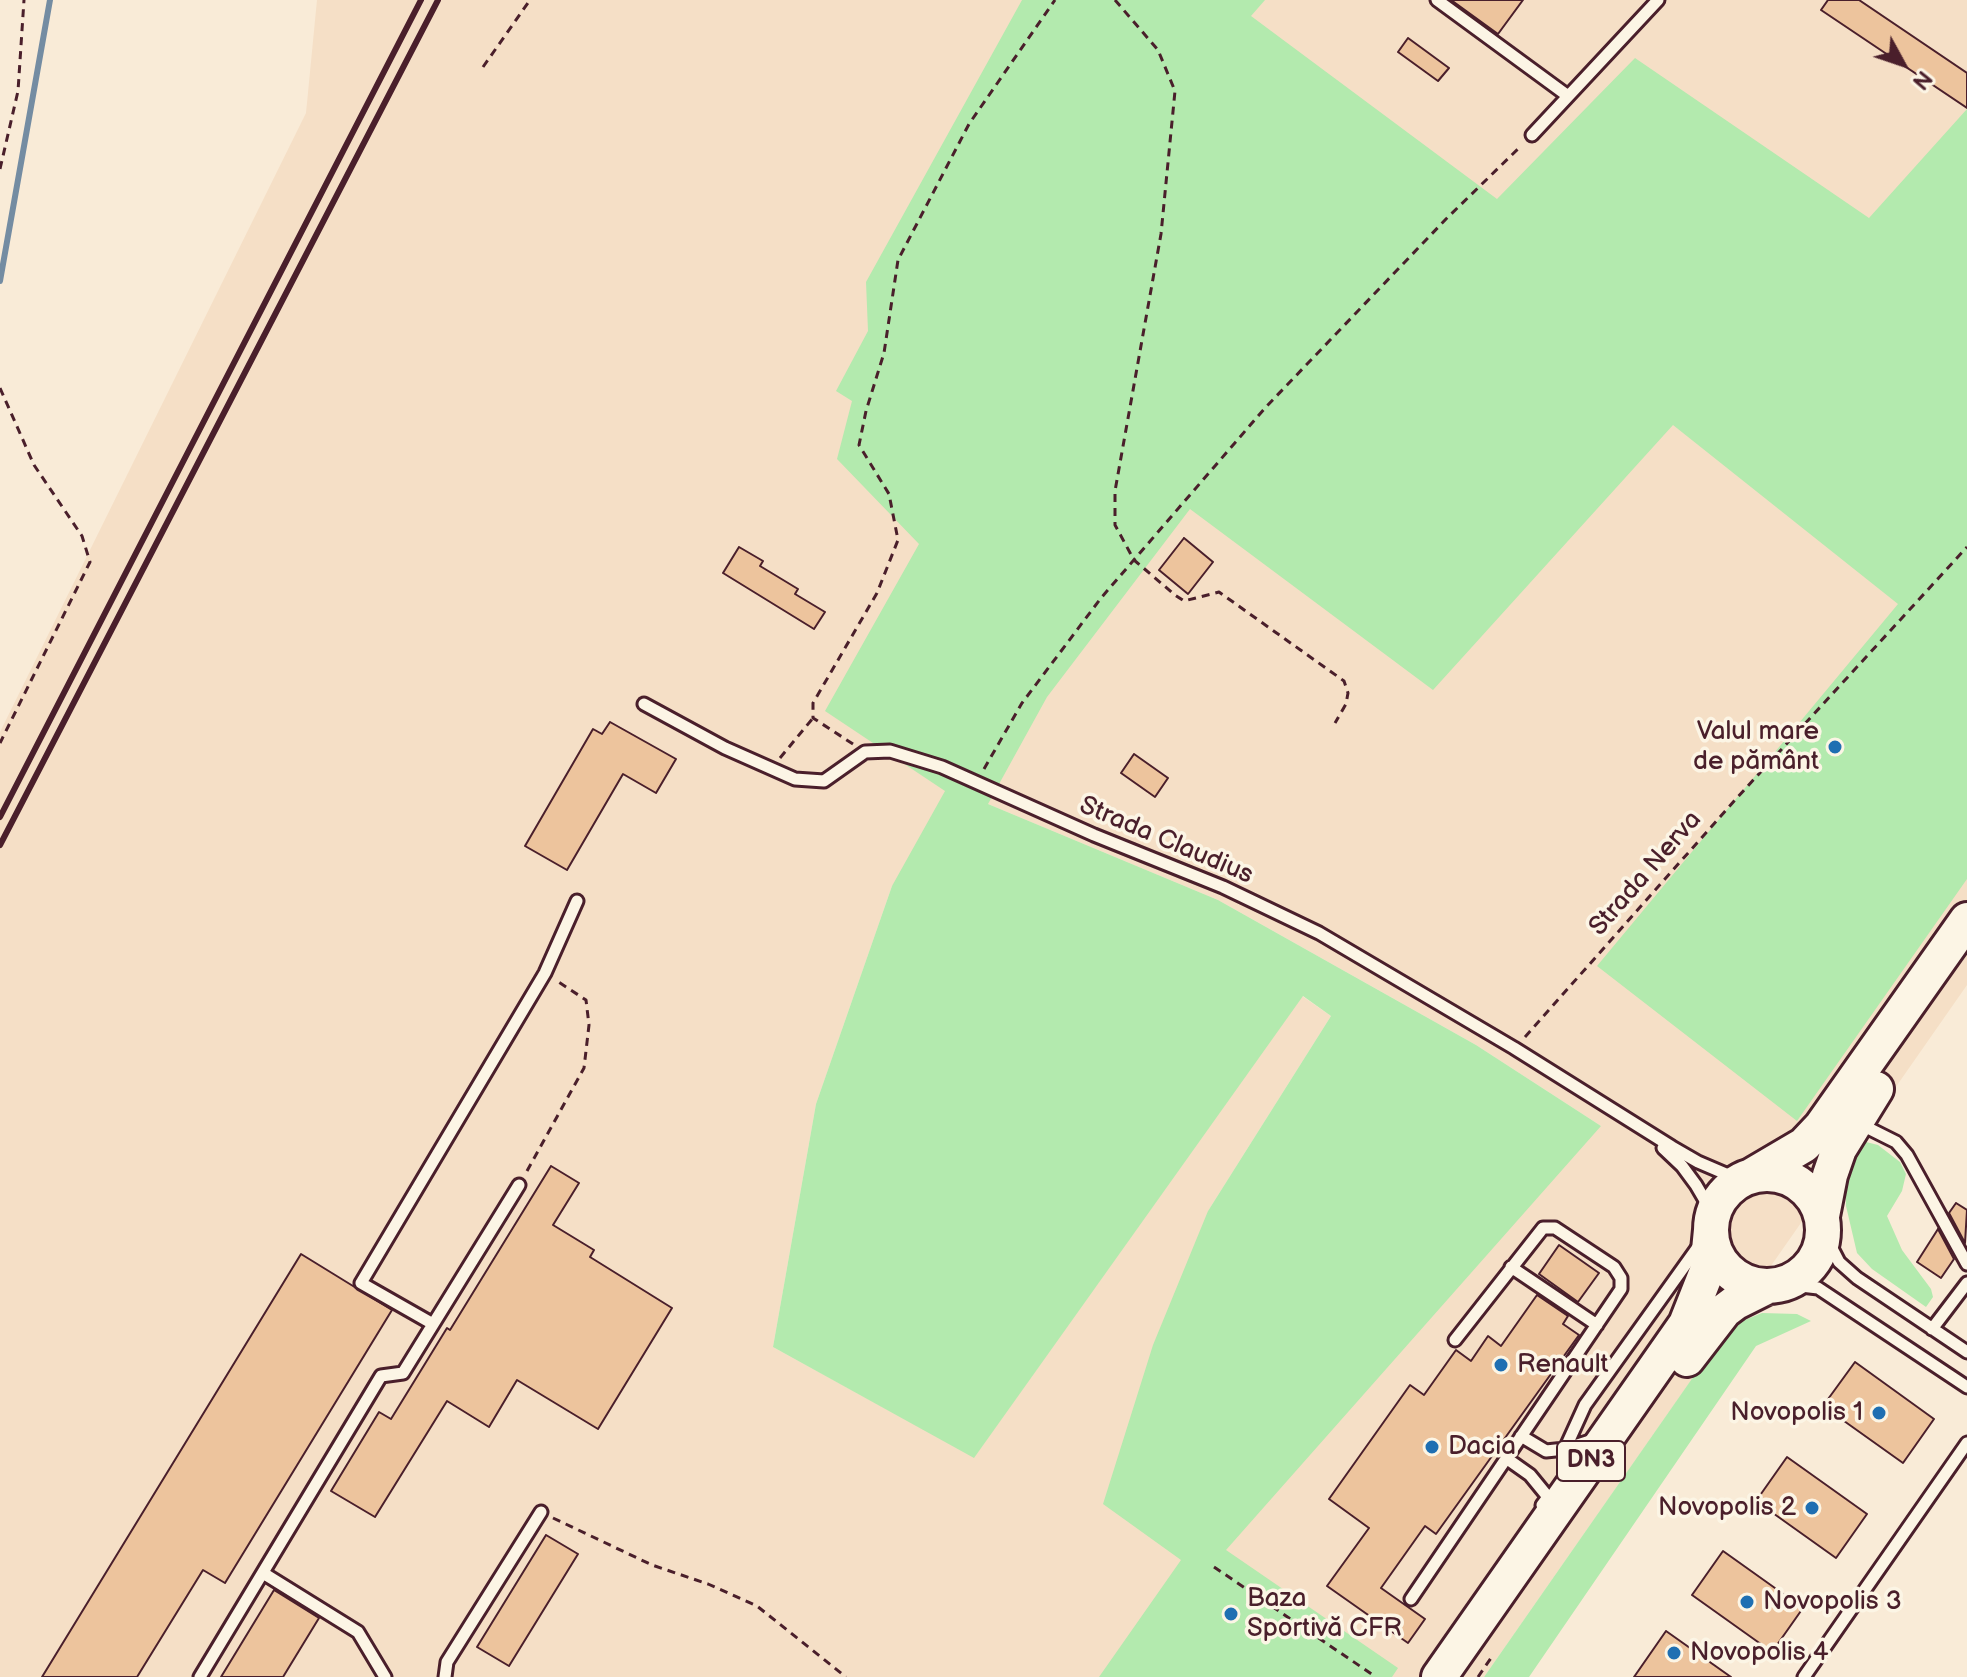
<!DOCTYPE html>
<meta charset="utf-8">
<style>
body{margin:0}
#map{position:relative;width:1967px;height:1677px;overflow:hidden;background:#f9ebd7;font-family:"Balsamiq Sans",sans-serif}
canvas{display:block}
.north{position:absolute;left:1863px;top:24px;width:80px;height:80px;-webkit-text-stroke:6px #fcf5e5;paint-order:stroke;rotate:130deg;font-size:22px;font-weight:700;line-height:32px;text-align:center;color:#4a1f2b}
.north::after{content:'';display:block;margin:auto;width:28px;height:36px;background:#4a1f2b;clip-path:polygon(50% 0,100% 100%,50% 72%,0 100%)}
</style>
<div id="map">
<canvas width="1967" height="1677"></canvas>
<div class="north">N</div>
</div>
<script>
const ctx = document.querySelector('canvas').getContext('2d');
ctx.lineJoin = 'round';
function fillPath(path, color) { ctx.fillStyle = color; ctx.fill(path, 'evenodd'); }
const toPath = rows => new Path2D(rows.map(r => 'M' + r).join(''));
function stroke(path, color, width, dash) { ctx.strokeStyle = color; ctx.lineWidth = width; ctx.lineCap = dash ? 'butt' : 'round'; ctx.setLineDash(dash || []); ctx.stroke(path); }
function label(font, color, halo, rows, align = 'center') {
  ctx.font = font + ' "Balsamiq Sans",sans-serif'; ctx.lineWidth = 7; ctx.setLineDash([]); ctx.textBaseline = 'middle'; ctx.strokeStyle = halo; ctx.fillStyle = color; for (const [text, x, y, turn = 0] of rows) {
    ctx.save(); ctx.translate(x, y); ctx.rotate((+turn || 0) * Math.PI / 180); ctx.textAlign = isNaN(turn) ? turn : align; if (halo) ctx.strokeText(text, 0, 0); ctx.fillText(text, 0, 0); ctx.restore();
  }
}
const built = toPath([
 [317,0,1967,0,1967,985,1484,1677,0,1677,0,732,306,113],
 [988,804,1218,900,1476,1045,1601,1126,1208,1211,1331,1016,1302,996,974,1457,773,1347,816,1104,892,886]
]);
const green = toPath([
 [1022,0,1265,0,1251,16,1497,199,1635,58,1869,218,1967,109,1967,879,1797,1121,1597,966,1898,604,1673,425,1433,690,1190,509,1047,697,988,804,1218,900,1476,1045,1601,1126,1226,1550,1398,1668,1392,1677,1099,1677,1181,1560,1103,1504,1153,1345,1208,1211,1331,1016,1303,996,974,1458,773,1347,816,1104,892,886,945,791,825,711,919,544,837,459,852,401,836,391,868,331,866,282],
 [1862,1141,1878,1145,1900,1162,1906,1174,1902,1191,1887,1216,1902,1250,1931,1289,1933,1297,1926,1307,1872,1269,1857,1253,1846,1206,1845,1160],
 [1762,1313,1797,1314,1811,1321,1756,1346,1529,1677,1484,1677,1728,1327]
]);
const stream = toPath([
 [0,281,50,0]
]);
const building = toPath([
 [1451,0,1523,0,1498,34,1451,0],
 [1828,0,1859,0,1967,73,1967,108,1821,10,1828,0],
 [1408,38,1449,68,1438,81,1398,52,1408,38],
 [1184,538,1213,562,1188,594,1159,570,1184,538],
 [739,547,763,561,760,566,798,589,795,594,825,612,814,629,723,573,739,547],
 [610,722,676,759,656,793,623,774,567,870,525,846,593,729,602,734,610,722],
 [1134,754,1168,778,1155,797,1121,773,1134,754],
 [551,1166,579,1183,553,1225,594,1250,590,1257,672,1308,598,1429,517,1380,489,1427,447,1401,375,1517,331,1491,379,1412,391,1419,447,1328,450,1330,551,1166],
 [1956,1203,1967,1210,1965,1243,1949,1213,1956,1203],
 [1938,1229,1954,1259,1941,1278,1917,1262,1938,1229],
 [1559,1245,1599,1273,1578,1302,1539,1274,1559,1245],
 [301,1254,392,1310,225,1583,203,1570,137,1677,42,1677,301,1254],
 [1537,1295,1568,1316,1563,1324,1579,1335,1436,1534,1425,1526,1381,1588,1425,1619,1408,1643,1327,1586,1369,1528,1329,1499,1410,1385,1424,1395,1456,1350,1471,1361,1488,1336,1501,1346,1537,1295],
 [1855,1362,1934,1419,1903,1463,1823,1406,1855,1362],
 [1787,1457,1867,1514,1836,1558,1756,1501,1787,1457],
 [546,1535,578,1554,509,1666,477,1647,546,1535],
 [1723,1551,1803,1608,1772,1652,1692,1595,1723,1551],
 [274,1590,319,1618,283,1677,221,1677,274,1590],
 [1666,1631,1731,1677,1634,1677,1666,1631]
]);
const path = toPath([
 [1115,0,1158,50,1175,91,1161,234,1115,491,1115,525,1134,560,1175,595,1184,601,1219,592,1344,681,1348,693,1346,704,1335,723],
 [483,67,530,0],
 [0,169,18,91,24,0],
 [0,388,34,465,82,536,90,562,0,743],
 [853,744,813,718,813,703,877,593,898,540,889,494,859,445,866,411,884,353,898,260,969,124,1055,0],
 [780,758,813,718],
 [984,769,1022,703,1101,598,1265,408,1446,219,1521,146],
 [1525,1037,1735,800,1967,547],
 [527,1171,584,1068,589,1025,586,1000,557,981],
 [553,1518,652,1565,708,1584,757,1606,846,1677],
 [1214,1567,1376,1677],
 [1478,1677,1491,1658]
]);
const service = toPath([
 [1437,0,1568,96],
 [1532,135,1658,0],
 [644,704,725,748,795,779,824,781,865,752,890,751,942,767,1094,835,1223,887,1319,933,1514,1048,1672,1147,1698,1162,1740,1180],
 [1858,1123,1896,1142,1907,1155,1967,1264],
 [1663,1148,1682,1166,1696,1185,1713,1214],
 [1824,1233,1839,1262,1857,1278,1967,1352],
 [1511,1267,1597,1325],
 [1784,1284,1818,1288,1967,1387],
 [433,1324,361,1283,545,973,577,901],
 [1932,1329,1967,1283],
 [1521,1436,1546,1451,1565,1449,1593,1440],
 [1565,1449,1585,1405,1698,1247],
 [1506,1458,1530,1475,1548,1497,1542,1505],
 [263,1573,358,1632,385,1677],
 [1411,1599,1621,1289,1621,1278,1614,1267,1555,1228,1543,1228,1455,1340],
 [200,1677,381,1376,403,1373,519,1185],
 [445,1677,447,1662,541,1512],
 [1804,1677,1967,1443]
]);
const primary = toPath([
 '1711 1230a56 56 0 1 1 112 0a56 56 0 1 1-112 0Z',
 [1753,1175,1804,1145,1821,1127,1967,920],
 [1822,1216,1830,1175,1839,1149,1876,1089],
 [1687,1359,1724,1311,1736,1302,1766,1287],
 [1439,1677,1686,1324,1707,1271,1711,1230]
]);
const rail = toPath([
 [0,817,421,0],
 [0,845,438,0]
]);
const markers = [
 [1835,747,8,"#1f6fb2"],
 [1501,1365,8,"#1f6fb2"],
 [1879,1413,8,"#1f6fb2"],
 [1432,1447,8,"#1f6fb2"],
 [1812,1508,8,"#1f6fb2"],
 [1747,1602,8,"#1f6fb2"],
 [1231,1614,8,"#1f6fb2"],
 [1674,1653,8,"#1f6fb2"]
];
const shields = [
 [1591,1461,68]
];
const shieldNames = [
 ["DN3",1591,1461]
];
const poiNames = [
 ["Valul mare",1819,732,"right"],
 ["de pământ",1819,762,"right"],
 ["Renault",1517,1365],
 ["Novopolis 1",1863,1413,"right"],
 ["Dacia",1448,1447],
 ["Novopolis 2",1796,1508,"right"],
 ["Baza",1247,1599],
 ["Sportivă CFR",1247,1629],
 ["Novopolis 3",1763,1602],
 ["Novopolis 4",1690,1653]
];
const streetNames = [
 ["Strada Claudius",1166,841,23],
 ["Strada Nerva",1646,874,-49]
];
fillPath(built, '#f5dfc6');
fillPath(green, '#b3eaae');
stroke(stream, '#748ca2', 6);
fillPath(building, '#edc49d');
stroke(building, '#4a1f2b', 2);
stroke(service, '#4a1f2b', 17);
stroke(primary, '#4a1f2b', 40);
stroke(path, '#4a1f2b', 3, [8, 6]);
stroke(service, '#fcf5e5', 11);
stroke(primary, '#fcf5e5', 34);
stroke(rail, '#4a1f2b', 6);
for (const [x, y, r, color] of markers) { const dot = new Path2D(); dot.arc(x, y, r, 0, 2 * Math.PI); ctx.fillStyle = color; ctx.fill(dot); stroke(dot, '#fcf5e5', 3); }
for (const [x, y, w] of shields) { const box = new Path2D(); box.roundRect(x - w / 2, y - 20, w, 40, 6); ctx.fillStyle = '#fcf5e5'; ctx.fill(box); stroke(box, '#4a1f2b', 2); }
label('bold 24px', '#4a1f2b', null, shieldNames);
label('26px', '#4a1f2b', '#fcf5e5', poiNames, 'left');
label('26px', '#4a1f2b', '#fcf5e5', streetNames);
</script>
